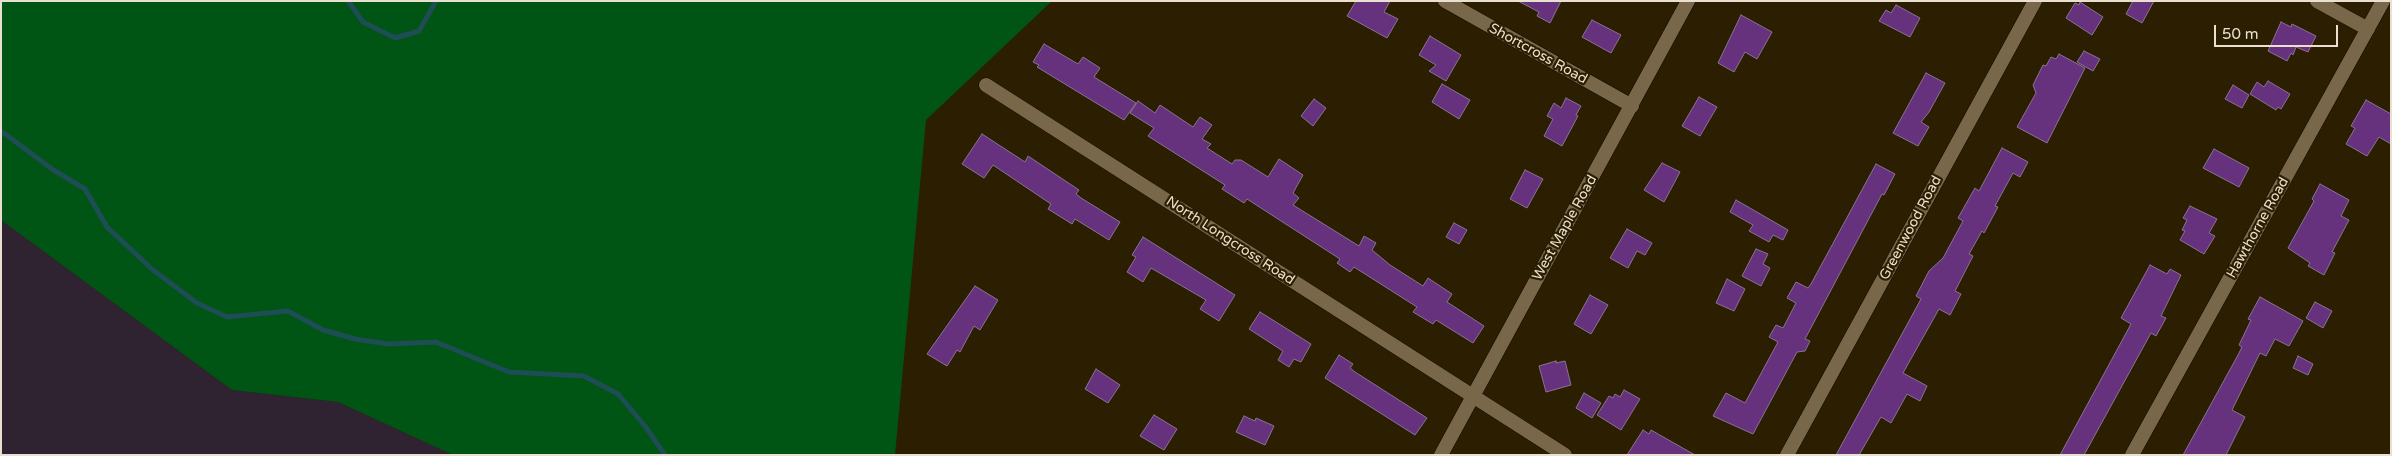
<!DOCTYPE html>
<style>
body{margin:0}
#map{position:relative;width:2392px;height:456px;overflow:hidden;background:#2c1e01;font-family:"Varela Round",sans-serif}
canvas{display:block}
.frame{position:absolute;inset:0;border:2px solid #e9e0cf;pointer-events:none}
.scale{position:absolute;left:2214px;top:25px;width:124px;height:22px;box-sizing:border-box;border:2px solid #e9e0cf;border-top:0;padding-left:6px;font-size:15px;line-height:18px;white-space:nowrap;color:#e9e0cf;-webkit-text-stroke:4px #2c1e01;paint-order:stroke}
</style>
<div id="map">
<canvas width="2392" height="456"></canvas>
<div class="frame"></div>
<div class="scale">50 m</div>
</div>
<script>
const ctx = document.querySelector('canvas').getContext('2d');
ctx.lineJoin = 'round';
function fillPath(path, color) { ctx.fillStyle = color; ctx.fill(path, 'evenodd'); }
const toPath = rows => new Path2D(rows.map(r => 'M' + r).join(''));
function stroke(path, color, width, dash) { ctx.strokeStyle = color; ctx.lineWidth = width; ctx.lineCap = dash ? 'butt' : 'round'; ctx.setLineDash(dash || []); ctx.stroke(path); }
function label(font, color, halo, rows, align = 'center') {
  ctx.font = font + ' "Varela Round",sans-serif'; ctx.lineWidth = 4.5; ctx.setLineDash([]); ctx.textBaseline = 'middle'; ctx.strokeStyle = halo; ctx.fillStyle = color; for (const [text, x, y, turn = 0] of rows) {
    ctx.save(); ctx.translate(x, y); ctx.rotate((+turn || 0) * Math.PI / 180); ctx.textAlign = isNaN(turn) ? turn : align; if (halo) ctx.strokeText(text, 0, 0); ctx.fillText(text, 0, 0); ctx.restore();
  }
}
const commercial = toPath([
 [1,220,232,390,338,402,453,455,1,455]
]);
const green = toPath([
 [1,1,1052,1,926,120,895,455,453,455,338,402,232,390,1,220]
]);
const stream = toPath([
 [348,1,363,22,395,38,419,31,436,1],
 [1,131,52,169,85,189,107,227,153,270,197,303,227,317,288,311,323,330,355,339,388,344,436,342,509,372,584,376,618,394,645,426,665,455]
]);
const building = toPath([
 [1356,1,1390,1,1384,12,1398,19,1387,38,1347,16,1356,1],
 [1518,1,1561,1,1550,23,1537,16,1539,12,1518,1],
 [2133,1,2154,1,2142,23,2126,14,2133,1],
 [2080,2,2103,17,2092,35,2066,18,2075,3,2079,5,2080,2],
 [1896,5,1920,18,1910,37,1879,21,1886,10,1891,13,1896,5],
 [1741,15,1772,32,1757,59,1745,52,1734,72,1718,63,1741,15],
 [1592,20,1621,35,1611,53,1582,37,1592,20],
 [2281,22,2291,27,2292,24,2316,36,2308,52,2296,47,2293,55,2291,53,2287,61,2268,51,2281,22],
 [1430,36,1461,55,1446,81,1429,71,1436,65,1419,55,1430,36],
 [1044,44,1078,64,1083,57,1100,68,1094,77,1136,103,1124,120,1037,67,1039,65,1033,62,1044,44],
 [2084,51,2100,59,2093,71,2077,62,2084,51],
 [2059,54,2085,68,2047,143,2017,127,2036,93,2033,85,2043,65,2046,66,2051,57,2056,59,2059,54],
 [1926,73,1945,83,1929,112,1921,122,1929,127,1918,146,1893,133,1926,73],
 [2268,81,2290,94,2281,109,2278,107,2276,110,2250,94,2257,82,2264,87,2268,81],
 [1442,84,1470,100,1459,119,1432,102,1442,84],
 [2233,85,2249,95,2242,108,2225,99,2233,85],
 [1699,97,1717,107,1700,136,1682,126,1699,97],
 [1566,98,1581,106,1576,115,1578,116,1562,146,1544,136,1553,119,1547,116,1554,103,1561,108,1566,98],
 [1314,99,1326,108,1313,126,1301,116,1314,99],
 [2366,100,2391,114,2391,144,2379,137,2367,156,2346,144,2355,128,2351,126,2366,100],
 [1138,101,1155,113,1160,105,1193,127,1200,117,1212,125,1202,139,1211,144,1207,148,1232,164,1235,160,1241,160,1268,177,1279,159,1303,175,1293,193,1299,198,1293,205,1359,246,1364,236,1376,243,1372,250,1390,265,1423,286,1428,278,1452,294,1447,302,1484,326,1473,343,1436,320,1433,324,1413,312,1417,307,1354,267,1350,272,1337,263,1340,259,1247,199,1244,203,1222,189,1225,185,1148,136,1154,128,1130,113,1138,101],
 [982,134,1025,162,1028,156,1079,190,1076,194,1081,198,1120,222,1109,240,1075,219,1072,224,1048,209,1051,204,993,165,984,178,962,164,982,134],
 [2002,148,2028,162,2020,177,2013,173,1995,206,1998,207,1984,233,1982,231,1969,254,1973,256,1955,291,1961,294,1950,315,1939,309,1903,373,1927,386,1920,401,1907,394,1891,423,1881,417,1859,455,1836,455,1921,299,1916,296,1929,271,1943,258,1963,221,1958,218,1967,202,1975,188,1979,191,2002,148],
 [2214,149,2249,168,2239,187,2203,168,2214,149],
 [1662,163,1680,172,1664,202,1644,190,1662,163],
 [1876,164,1895,174,1884,195,1882,194,1805,339,1810,341,1805,351,1797,352,1753,434,1713,416,1726,393,1745,403,1778,342,1769,337,1776,325,1783,328,1796,303,1787,298,1796,282,1808,288,1811,284,1876,164],
 [1525,170,1543,179,1527,208,1510,199,1525,170],
 [2320,184,2349,200,2341,216,2349,220,2332,252,2335,253,2324,275,2308,266,2310,263,2288,248,2314,201,2312,199,2320,184],
 [1736,200,1788,230,1783,240,1773,235,1769,242,1749,231,1753,225,1730,212,1736,200],
 [2190,206,2217,219,2209,233,2215,236,2204,254,2180,240,2185,231,2182,230,2187,220,2183,218,2190,206],
 [1454,223,1467,230,1459,244,1446,237,1454,223],
 [1627,229,1652,243,1645,255,1637,251,1628,268,1610,258,1627,229],
 [1143,237,1235,295,1219,321,1200,309,1206,300,1151,268,1143,282,1127,272,1136,257,1132,255,1143,237],
 [1756,249,1768,254,1763,264,1770,268,1761,286,1742,276,1756,249],
 [2150,265,2167,274,2170,269,2181,275,2161,316,2166,318,2156,336,2151,333,2084,455,2060,455,2131,324,2121,318,2150,265],
 [1727,279,1745,289,1734,311,1716,303,1727,279],
 [975,286,998,300,980,330,974,326,960,352,957,350,947,366,927,354,975,286],
 [1590,295,1608,305,1591,334,1574,324,1590,295],
 [2260,297,2303,321,2289,346,2275,339,2266,356,2260,353,2232,410,2245,417,2226,455,2183,455,2238,355,2242,347,2239,345,2251,320,2248,319,2260,297],
 [2315,302,2332,311,2323,328,2306,318,2315,302],
 [1260,312,1311,344,1301,362,1294,359,1289,367,1278,360,1283,351,1249,329,1260,312],
 [1339,355,1353,364,1350,368,1355,372,1427,418,1415,435,1325,378,1339,355],
 [2298,356,2313,364,2308,375,2293,368,2298,356],
 [1556,361,1556,363,1565,361,1571,385,1546,392,1539,366,1556,361],
 [1096,369,1120,385,1108,403,1085,389,1096,369],
 [1624,390,1640,399,1621,430,1597,415,1609,396,1613,398,1615,394,1620,397,1624,390],
 [1584,393,1601,403,1592,418,1576,408,1584,393],
 [1154,415,1177,429,1164,450,1140,436,1154,415],
 [1244,416,1255,421,1256,418,1274,426,1265,445,1236,432,1244,416],
 [1643,430,1649,434,1651,430,1695,455,1627,455,1643,430]
]);
const minor = toPath([
 [1445,1,1632,106],
 [2317,1,2368,29],
 [986,85,1565,455],
 [1441,455,1688,1],
 [1787,455,2035,1],
 [2132,455,2383,1]
]);
const streetNames = [
 ["Shortcross Road",1538,54,29],
 ["West Maple Road",1565,228,-61],
 ["Greenwood Road",1911,228,-62],
 ["Hawthorne Road",2258,228,-61],
 ["North Longcross Road",1230,241,33]
];
fillPath(commercial, '#2f2331');
fillPath(green, '#005414');
stroke(stream, '#1e4d55', 5);
fillPath(building, '#66327e');
stroke(building, '#877492', 1);
stroke(minor, '#120800', 15);
stroke(minor, '#786748', 14);
label('14px', '#e9e0cf', '#2c1e01', streetNames);
</script>
